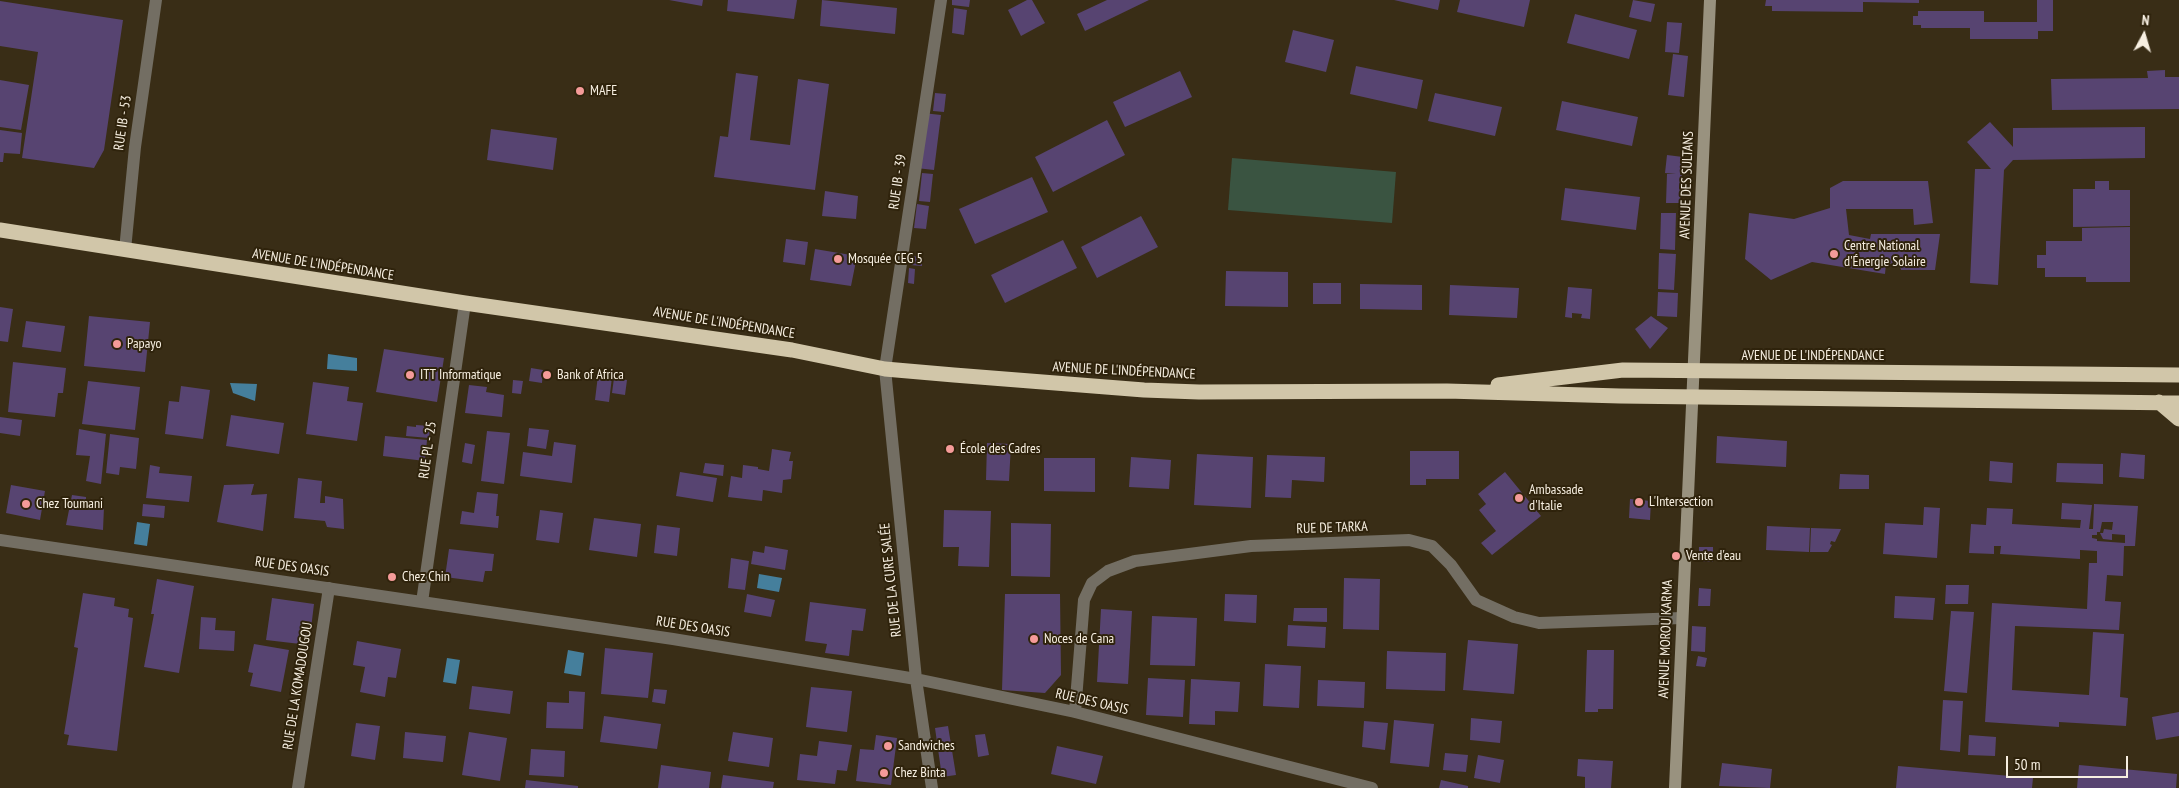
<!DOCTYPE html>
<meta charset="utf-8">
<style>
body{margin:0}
#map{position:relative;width:2179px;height:788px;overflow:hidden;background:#392d16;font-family:"PT Sans Narrow",sans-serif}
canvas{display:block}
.north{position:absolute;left:2119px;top:10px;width:50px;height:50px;-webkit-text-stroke:4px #2f230c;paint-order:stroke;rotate:6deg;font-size:14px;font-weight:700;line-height:20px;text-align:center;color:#f7efe1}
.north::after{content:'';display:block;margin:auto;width:18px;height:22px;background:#f7efe1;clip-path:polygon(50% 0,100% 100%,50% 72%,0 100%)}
.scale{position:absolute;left:2006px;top:756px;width:122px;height:22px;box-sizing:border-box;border:2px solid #f7efe1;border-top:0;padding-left:6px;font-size:15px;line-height:18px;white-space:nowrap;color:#f7efe1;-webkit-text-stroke:4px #2f230c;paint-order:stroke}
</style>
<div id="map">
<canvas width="2179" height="788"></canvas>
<div class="north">N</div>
<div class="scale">50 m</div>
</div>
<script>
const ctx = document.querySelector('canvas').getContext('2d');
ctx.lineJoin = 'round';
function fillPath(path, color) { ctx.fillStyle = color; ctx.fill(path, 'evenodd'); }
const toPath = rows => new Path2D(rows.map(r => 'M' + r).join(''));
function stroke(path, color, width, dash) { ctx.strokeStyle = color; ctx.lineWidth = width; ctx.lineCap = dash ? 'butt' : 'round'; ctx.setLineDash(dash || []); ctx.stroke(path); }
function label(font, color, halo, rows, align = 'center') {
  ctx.font = font + ' "PT Sans Narrow",sans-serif'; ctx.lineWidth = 4; ctx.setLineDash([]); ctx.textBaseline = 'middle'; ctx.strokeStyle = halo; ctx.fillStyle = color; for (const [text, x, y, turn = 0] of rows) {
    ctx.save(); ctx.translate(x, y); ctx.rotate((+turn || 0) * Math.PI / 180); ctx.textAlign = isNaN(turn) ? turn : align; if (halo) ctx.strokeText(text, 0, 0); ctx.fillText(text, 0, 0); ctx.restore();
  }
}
const green = toPath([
 [1232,158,1396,172,1392,223,1228,210]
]);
const water = toPath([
 [328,354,357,358,357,371,327,369],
 [230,383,257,384,255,401,233,393],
 [137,522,150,524,147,546,134,544],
 [759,574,782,578,779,592,757,588],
 [568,650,584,653,581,676,564,673],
 [447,658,460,660,456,684,443,682]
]);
const building = toPath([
 [669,0,703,0,702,6],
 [728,0,797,0,794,19,727,11],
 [822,0,897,8,895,34,820,26],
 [952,0,970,0,969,7,952,5],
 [1027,0,1032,0,1045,23,1021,36,1008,10],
 [1107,0,1149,0,1085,31,1077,14],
 [1394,0,1440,0,1438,10],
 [1460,0,1530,0,1524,27,1457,12],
 [1633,0,1655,4,1651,22,1629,17],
 [1766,0,1919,0,1919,3,1863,2,1863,12,1772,11,1772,6,1765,6],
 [2037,0,2053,0,2053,31,2038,31,2038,39,1970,39,1970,28,1921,28,1921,25,1913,25,1913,16,1918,16,1918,11,1984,11,1984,22,2037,22],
 [0,1,123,20,104,150,94,168,22,158,38,52,0,46],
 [954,8,967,10,964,35,952,33],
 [1575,14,1637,30,1629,59,1567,43],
 [1667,22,1682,23,1679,53,1665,52],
 [1293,30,1334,40,1326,72,1285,62],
 [1673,54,1688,56,1684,97,1668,95],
 [1356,66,1423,80,1417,109,1350,94],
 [2165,70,2165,77,2179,77,2179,109,2052,110,2051,79,2148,78,2147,71],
 [1180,71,1192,97,1125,127,1113,102],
 [736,73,758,76,750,140,790,145,798,79,829,84,815,190,714,177,720,136,728,137],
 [0,80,29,85,21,130,0,127],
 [935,93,946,94,944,112,933,111],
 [1435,93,1502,107,1495,136,1428,121],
 [1562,101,1638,117,1632,146,1556,130],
 [923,113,941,115,934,170,916,168],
 [1107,120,1125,155,1053,192,1035,157],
 [1990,122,2013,147,2013,128,2145,127,2145,158,2013,160,2004,170,1998,285,1970,283,1975,169,1991,169,1967,142],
 [491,129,557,138,553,170,487,160],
 [0,130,22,133,20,154,4,153,3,162,0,162],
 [1667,155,1683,157,1680,175,1682,175,1680,203,1666,203,1667,174,1676,174,1665,173],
 [922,173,933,174,930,202,919,201],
 [1032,177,1048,212,975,244,959,209],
 [1843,181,1928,181,1933,223,1914,225,1913,209,1846,209,1849,235,1870,239,1871,234,1940,234,1935,270,1901,270,1899,264,1886,264,1885,274,1812,262,1771,280,1745,259,1749,213,1794,219,1830,208,1830,188],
 [2095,181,2109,181,2109,190,2130,190,2130,226,2073,227,2073,189,2095,189],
 [1565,188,1640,197,1636,230,1561,220],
 [825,191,858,196,856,219,822,216],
 [917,204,929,206,926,229,914,228],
 [1661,213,1676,213,1675,250,1660,249],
 [1141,216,1158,247,1097,278,1081,247],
 [2130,227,2130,282,2086,282,2086,277,2045,277,2045,268,2037,268,2037,255,2046,255,2046,241,2082,241,2082,228],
 [786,239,808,242,805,265,783,262],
 [1063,240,1077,268,1005,303,991,275],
 [815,249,857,256,851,286,810,280],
 [1659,253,1676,254,1674,290,1658,289],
 [911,256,922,257,922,266,910,265],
 [909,268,915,269,914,284,908,283],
 [1226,271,1288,272,1288,307,1225,306],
 [1313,283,1341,283,1341,304,1313,304],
 [1360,284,1422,285,1422,310,1360,309],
 [1450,285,1519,288,1517,318,1449,315],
 [1568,287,1592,289,1590,319,1581,318,1582,314,1572,313,1572,318,1565,317],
 [1658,292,1678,293,1677,317,1657,316],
 [0,307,13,309,8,342,0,341],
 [89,316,150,322,145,372,84,366],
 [1651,316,1668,328,1650,349,1635,329],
 [26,321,65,326,61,352,22,347],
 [384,349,444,358,437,402,376,392],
 [13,362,66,368,63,393,58,393,55,417,8,412],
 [531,368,543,370,542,383,529,381],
 [598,375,612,377,609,402,595,400],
 [614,378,627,380,625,395,612,393],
 [513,380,523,381,521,394,512,393],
 [88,381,140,387,135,430,82,424],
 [313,382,349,387,347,401,363,403,357,441,306,434],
 [469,385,487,387,486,392,504,395,502,417,465,413],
 [181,386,210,390,203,439,165,434,169,401,179,402],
 [231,415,284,423,279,454,226,446],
 [0,417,22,420,20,436,0,433],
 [416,425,430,426,429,438,406,436,407,426,416,427],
 [529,428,549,430,546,449,527,446],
 [79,429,106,434,101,484,86,481,90,456,76,455],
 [487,431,510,433,504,484,481,481],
 [110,434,139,438,136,469,120,467,119,475,106,473],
 [385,436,427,440,425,461,383,456],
 [1717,436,1787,441,1786,467,1716,463],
 [554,442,576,445,572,483,520,476,523,452,552,456],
 [465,443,475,445,472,464,462,462],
 [987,443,1011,444,1009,481,986,480],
 [772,449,791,452,789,461,793,461,791,479,783,480,782,493,763,490,762,501,728,497,731,476,742,478,743,465,758,467,758,469,769,471],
 [1410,451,1459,451,1459,479,1426,479,1426,485,1410,485],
 [2121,453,2145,455,2144,479,2119,477],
 [1197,454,1253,457,1251,508,1194,505],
 [1267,455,1325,457,1324,482,1292,480,1291,498,1265,497],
 [1131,457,1171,460,1169,489,1129,487],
 [1044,458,1095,458,1095,492,1044,491],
 [1990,461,2013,463,2012,483,1989,481],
 [705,463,724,465,723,476,703,473],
 [2057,463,2103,464,2103,484,2056,482],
 [150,465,160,467,159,473,192,476,189,502,146,498],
 [680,472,717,478,713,502,676,496],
 [1505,472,1541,516,1492,555,1481,543,1496,531,1479,510,1486,504,1478,494],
 [1840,474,1869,475,1869,489,1839,489],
 [298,478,322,481,320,503,325,503,325,496,343,499,344,529,327,527,325,521,294,518],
 [254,484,251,495,267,494,263,531,217,522,224,485],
 [11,485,45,491,40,520,6,513],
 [477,492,498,494,496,516,499,516,498,528,460,524,462,511,474,513],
 [72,495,86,497,86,503,104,507,103,530,66,525],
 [1630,499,1651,501,1650,520,1629,518],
 [2062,503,2092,505,2089,529,2093,529,2094,504,2138,506,2135,546,2124,546,2123,576,2107,575,2105,601,2121,602,2119,630,2015,626,2012,690,2089,695,2093,632,2124,634,2120,697,2128,698,2126,726,2059,722,2059,727,1985,722,1992,603,2087,609,2089,563,2097,563,2097,551,2080,550,2080,559,2000,554,2001,546,1994,546,1994,554,1969,553,1971,524,1986,525,1987,508,2013,509,2012,524,2080,528,2081,520,2061,519],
 [2102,522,2113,522,2112,530,2104,529,2103,533,2100,533,2103,539,2112,540,2112,534,2125,535,2125,543,2097,541,2097,539,2092,538,2092,535,2097,535,2097,532,2100,532],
 [143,504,165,506,164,518,142,516],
 [1924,507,1940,508,1937,558,1883,554,1885,523,1923,525],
 [540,510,563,513,559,543,536,540],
 [944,510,991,511,989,567,958,566,959,547,943,547],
 [594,518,641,524,637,557,589,550],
 [1011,523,1051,524,1050,577,1011,576],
 [657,525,680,528,677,556,654,553],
 [1767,526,1810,528,1809,552,1766,550],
 [1811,528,1841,529,1835,542,1831,541,1830,544,1832,545,1828,552,1810,552],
 [765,546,788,550,785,570,751,564,753,551,764,553],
 [1699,547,1713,547,1713,562,1699,562],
 [449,549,494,554,492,571,485,571,483,582,445,577],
 [731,558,749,561,745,590,728,588],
 [1344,578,1380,579,1379,630,1343,629],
 [157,579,194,586,179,673,144,667,154,614,151,614],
 [1946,585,1969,585,1968,604,1945,604],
 [1699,588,1711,589,1710,606,1698,606],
 [83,593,115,598,114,606,129,609,128,617,133,618,117,751,67,745,69,735,64,734,78,648,74,647],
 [747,594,775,600,771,617,744,612],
 [1005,594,1060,594,1061,675,1045,693,1002,690],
 [1225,594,1257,595,1256,623,1224,621],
 [1895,596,1935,598,1933,620,1894,618],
 [272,598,314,604,309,645,266,640],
 [810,602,866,609,863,631,852,630,849,656,825,653,827,644,805,641],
 [1294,608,1327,608,1327,622,1293,621],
 [1101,609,1132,611,1128,684,1097,682],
 [1951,611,1974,612,1967,693,1944,691],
 [1152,616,1197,618,1195,666,1150,665],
 [201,617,216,618,215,630,235,631,234,651,199,649],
 [1288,625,1326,627,1325,648,1287,646],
 [1692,626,1706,627,1705,652,1691,651],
 [1468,640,1518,644,1514,694,1463,690],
 [357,641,401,649,396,678,388,677,385,697,360,692,365,667,353,665],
 [254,644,289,650,281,692,250,686,253,673,248,672],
 [605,648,653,653,648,698,601,694],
 [1587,650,1614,650,1613,709,1598,709,1598,712,1585,712],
 [1387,651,1446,653,1445,691,1386,689],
 [1698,656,1707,658,1705,667,1696,666],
 [1265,664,1301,666,1299,708,1263,706],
 [1148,678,1185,680,1183,717,1146,715],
 [1191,679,1240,682,1238,712,1215,711,1215,725,1189,724],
 [1318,680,1365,682,1364,708,1317,706],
 [472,686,513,691,510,714,469,709],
 [811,687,852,691,847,732,806,727],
 [654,689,667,690,665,704,652,702],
 [569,691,585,692,583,729,546,728,547,702,569,703],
 [1943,700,1963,701,1960,752,1940,750],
 [2179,712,2179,736,2156,740,2152,717],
 [604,716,661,724,657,749,600,742],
 [1471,718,1502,721,1500,743,1470,740],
 [1394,720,1434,724,1429,767,1390,763],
 [1364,721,1388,723,1385,750,1362,747],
 [356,723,380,726,375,760,351,756],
 [948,726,956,775,942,777,935,728],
 [405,732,446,736,443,762,403,758],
 [469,732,507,738,500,781,462,775],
 [733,732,773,738,769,767,728,761],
 [985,734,989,755,978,757,975,735],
 [876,735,897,738,891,785,856,781,860,749,874,750],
 [1969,735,1996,737,1995,756,1968,755],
 [819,741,852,745,847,771,837,770,835,784,797,780,800,754,817,756],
 [1057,746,1103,756,1096,784,1051,774],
 [531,749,565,751,564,777,529,775],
 [1445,753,1468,755,1466,772,1443,770],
 [1478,755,1504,760,1500,783,1474,778],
 [1578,759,1613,761,1611,788,1585,788,1585,777,1577,776],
 [1722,763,1772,769,1770,788,1719,786],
 [661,765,711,772,709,788,658,788],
 [2079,765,2177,774,2176,788,2077,788],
 [1898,766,2033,778,2032,788,1896,788],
 [723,775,774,782,773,788,721,788],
 [526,780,578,786,578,788,525,788],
 [1441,780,1468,786,1468,788,1439,788]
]);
const street = toPath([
 [125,250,135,147,156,0],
 [0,540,673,639,916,679,1075,712,1372,788],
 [422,602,465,303],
 [1075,712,1084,600,1092,583,1108,571,1135,561,1251,546,1409,540,1432,546,1451,565,1476,600,1514,617,1539,623,1682,618],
 [298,788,329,588],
 [932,788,916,679,885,369,941,0]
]);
const secondary = toPath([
 [1675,788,1710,0]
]);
const highway = toPath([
 [0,230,465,303,792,350,885,369,954,375,1144,390,1199,392,1447,391,1620,396,2179,403],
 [1498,385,1623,370,2179,375],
 [2159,402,2179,419]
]);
const markers = [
 [580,91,5,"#f59b99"],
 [1834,254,5,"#f59b99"],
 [838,259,5,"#f59b99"],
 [117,344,5,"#f59b99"],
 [410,375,5,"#f59b99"],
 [547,375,5,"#f59b99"],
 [950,449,5,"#f59b99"],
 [1519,498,5,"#f59b99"],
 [1639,502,5,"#f59b99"],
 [26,504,5,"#f59b99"],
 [1676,556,5,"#f59b99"],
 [392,577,5,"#f59b99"],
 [1034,639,5,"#f59b99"],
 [888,746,5,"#f59b99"],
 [884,773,5,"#f59b99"]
];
const poiNames = [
 ["MAFE",590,91],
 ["Centre National",1844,246],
 ["d'Énergie Solaire",1844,262],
 ["Mosquée CEG 5",848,259],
 ["Papayo",127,344],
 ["ITT Informatique",420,375],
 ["Bank of Africa",557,375],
 ["École des Cadres",960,449],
 ["Ambassade",1529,490],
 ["d'Italie",1529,506],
 ["L'Intersection",1649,502],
 ["Chez Toumani",36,504],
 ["Vente d'eau",1686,556],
 ["Chez Chin",402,577],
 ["Noces de Cana",1044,639],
 ["Sandwiches",898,746],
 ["Chez Binta",894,773]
];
const streetNames = [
 ["RUE IB - 53",123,123,-82],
 ["RUE IB - 39",898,182,-82],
 ["AVENUE DES SULTANS",1687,185,-88],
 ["AVENUE DE L'INDÉPENDANCE",323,265,9],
 ["AVENUE DE L'INDÉPENDANCE",724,323,9],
 ["AVENUE DE L'INDÉPENDANCE",1813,356],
 ["AVENUE DE L'INDÉPENDANCE",1124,371,3],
 ["RUE PL - 25",428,450,-82],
 ["RUE DE TARKA",1332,528,-2],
 ["RUE DES OASIS",292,567,8],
 ["RUE DE LA CURE SALÉE",891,580,-96],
 ["RUE DES OASIS",693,627,9],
 ["AVENUE MOROU KARMA",1666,639,-88],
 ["RUE DE LA KOMADOUGOU",298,686,-81],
 ["RUE DES OASIS",1092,702,13]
];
fillPath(green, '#3a5441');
fillPath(water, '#457f9c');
fillPath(building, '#574471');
stroke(street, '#736e63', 12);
stroke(secondary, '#99927f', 12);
stroke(highway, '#d1c6a9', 15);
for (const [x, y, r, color] of markers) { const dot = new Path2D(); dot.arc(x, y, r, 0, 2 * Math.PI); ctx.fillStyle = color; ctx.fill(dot); stroke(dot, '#2f230c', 2); }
label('14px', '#f7efe1', '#2f230c', poiNames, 'left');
label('14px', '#f7efe1', '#2f230c', streetNames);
</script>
